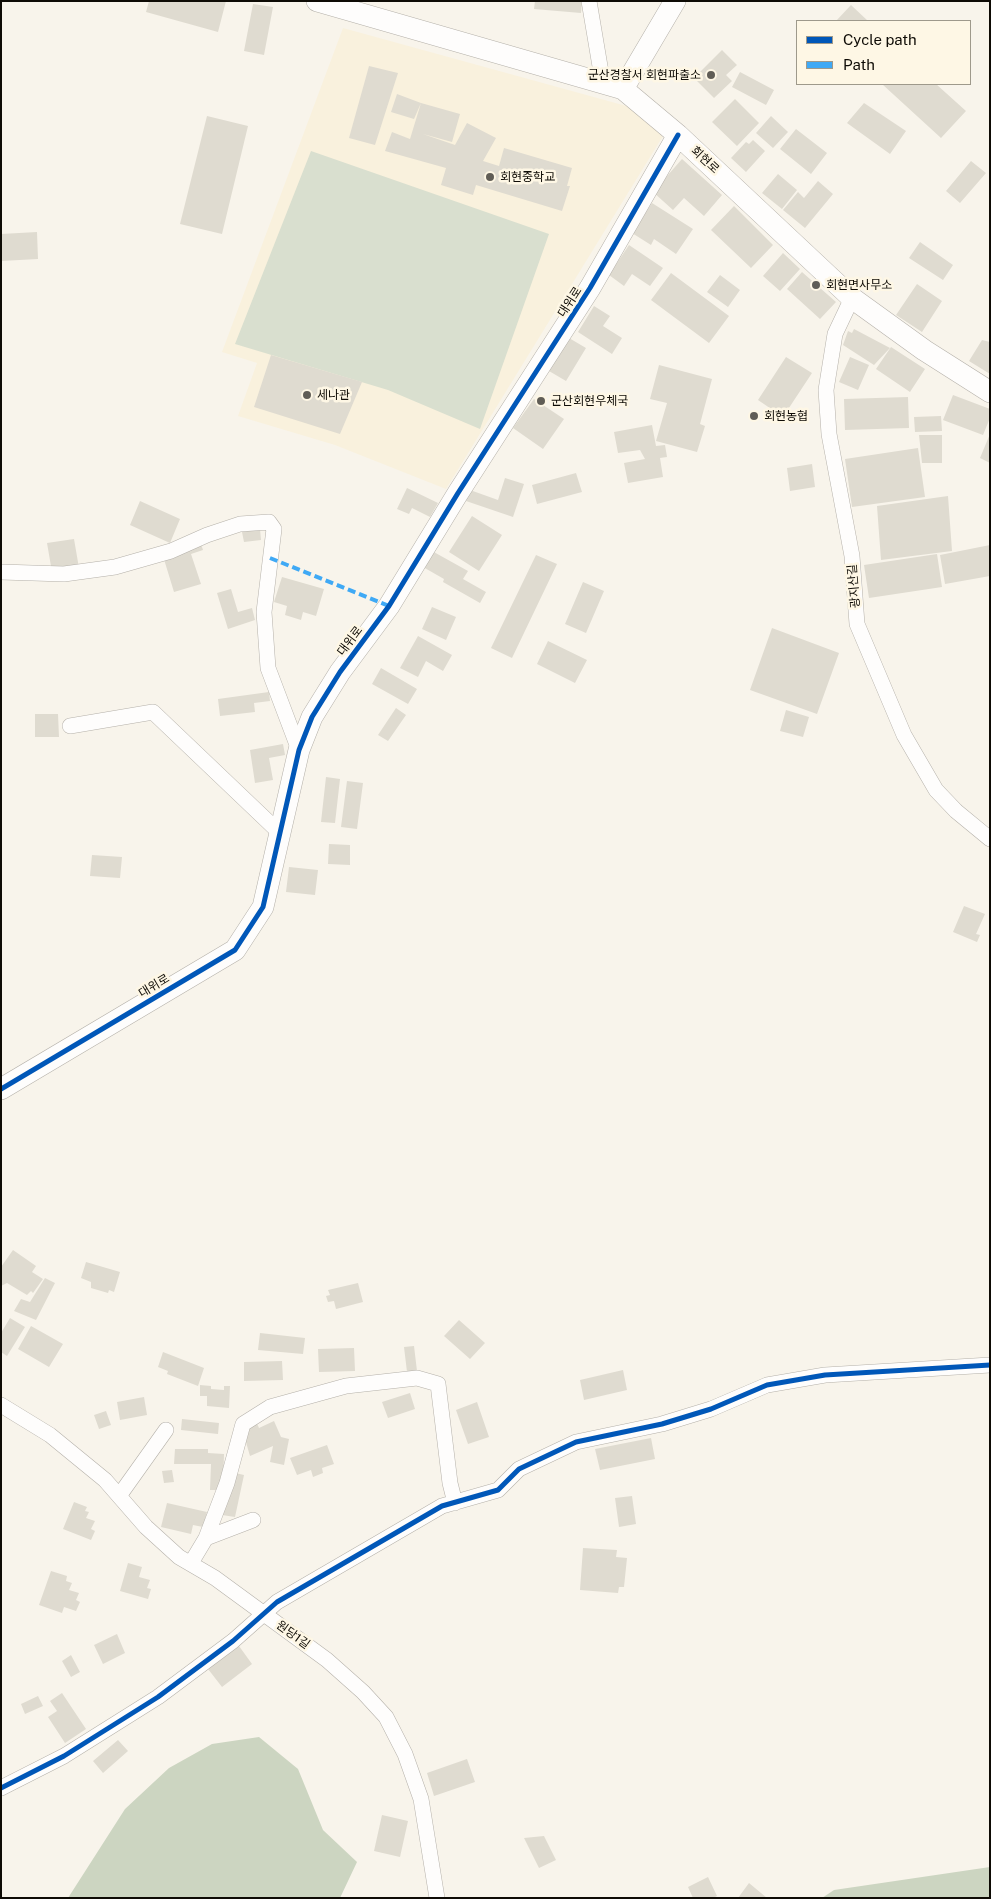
<!DOCTYPE html>
<meta charset="utf-8">
<style>
body{margin:0}
#map{position:relative;width:991px;height:1899px;overflow:hidden;background:#f8f4eb;font-family:"Public Sans",sans-serif}
canvas{display:block}
.frame{position:absolute;inset:0;border:2px solid #0e0b05;pointer-events:none}
.legend{position:absolute;left:796px;top:20px;width:175px;height:65px;box-sizing:border-box;background:#fef7e5;border:1px solid #9e998b;margin:0;padding:6px 9px;list-style:none;font-size:15px;color:#0e0b05}
.legend li{display:flex;align-items:center;gap:10px;height:25px}
.legend b{width:25px;border:1px solid #9e998b}
</style>
<div id="map">
<canvas width="991" height="1899"></canvas>
<div class="frame"></div>
<ul class="legend">
<li><b style="height:6px;background:#0057b8"></b>Cycle path</li>
<li><b style="height:6px;background:#3fa9f5"></b>Path</li>
</ul>
</div>
<script>
const ctx = document.querySelector('canvas').getContext('2d');
ctx.lineJoin = 'round';
function fillPath(path, color) { ctx.fillStyle = color; ctx.fill(path, 'evenodd'); }
const toPath = rows => new Path2D(rows.map(r => 'M' + r).join(''));
function stroke(path, color, width, dash) { ctx.strokeStyle = color; ctx.lineWidth = width; ctx.lineCap = dash ? 'butt' : 'round'; ctx.setLineDash(dash || []); ctx.stroke(path); }
function label(font, color, halo, rows, align = 'center') {
  ctx.font = font + ' "Public Sans","Noto Sans KR",sans-serif'; ctx.lineWidth = 5; ctx.setLineDash([]); ctx.textBaseline = 'middle'; ctx.strokeStyle = halo; ctx.fillStyle = color; for (const [text, x, y, turn = 0] of rows) {
    ctx.save(); ctx.translate(x, y); ctx.rotate((+turn || 0) * Math.PI / 180); ctx.textAlign = isNaN(turn) ? turn : align; if (halo) ctx.strokeText(text, 0, 0); ctx.fillText(text, 0, 0); ctx.restore();
  }
}
const built = toPath([
 [343,28,630,107,663,136,446,489,335,445,238,416,257,363,222,352]
]);
const green = toPath([
 [311,151,549,234,480,429,388,390,235,344]
]);
const forest = toPath([
 [259,1737,298,1769,323,1830,357,1862,340,1898,68,1898,125,1809,169,1768,212,1744],
 [990,1867,990,1898,822,1898,834,1890]
]);
const building = toPath([
 [149,1,226,1,218,32,146,12],
 [535,1,582,1,581,13,534,9],
 [253,4,273,7,264,55,244,51],
 [851,5,868,21,836,21],
 [722,50,737,65,726,75,732,81,714,98,694,78],
 [369,66,398,73,375,145,349,138],
 [740,72,774,90,766,105,732,87],
 [882,84,936,84,966,111,941,138],
 [397,94,421,103,414,119,391,112],
 [735,99,759,123,737,146,712,122],
 [421,103,460,114,452,142,423,134,455,145,467,123,496,138,483,161,499,166,504,148,572,168,567,186,570,186,562,211,476,185,473,195,441,185,446,168,385,151,392,132,410,139],
 [864,103,906,131,890,154,847,123],
 [207,116,248,126,222,234,180,224],
 [771,116,788,132,773,148,756,133],
 [796,129,827,153,811,174,780,149],
 [753,140,765,151,746,172,731,158,746,142,749,144],
 [682,159,722,195,704,216,684,198,673,210,653,192],
 [971,161,986,173,960,203,946,191],
 [778,174,797,190,782,209,762,193],
 [818,181,833,194,805,228,783,210,798,192,804,198],
 [652,203,693,229,676,254,654,239,651,245,632,233],
 [734,206,773,245,751,268,711,230],
 [37,232,38,259,1,261,1,234],
 [920,242,953,265,943,280,909,258],
 [629,245,663,268,650,286,632,274,624,286,609,275],
 [783,253,800,269,780,291,763,276],
 [802,272,836,302,820,319,787,289],
 [671,273,729,316,709,343,651,300],
 [720,275,740,290,728,307,707,292],
 [917,284,942,301,922,332,896,315],
 [594,306,610,316,603,326,622,338,612,354,578,332],
 [854,329,890,348,874,365,843,345,848,331,852,333],
 [569,338,586,348,566,381,549,371],
 [982,340,990,342,990,374,969,361],
 [891,347,925,369,910,392,876,369],
 [271,355,362,382,340,434,254,407],
 [786,357,812,373,783,417,758,400],
 [850,357,869,365,858,390,839,382],
 [659,365,712,379,700,424,705,426,697,452,656,441,667,403,650,399],
 [953,395,990,409,990,418,983,435,943,420],
 [908,397,909,428,845,430,844,399],
 [534,399,564,419,543,449,513,428],
 [941,416,942,431,915,432,914,417],
 [652,425,656,446,665,445,667,457,660,458,663,477,628,483,624,463,645,459,640,450,618,453,614,432],
 [990,434,990,463,980,458],
 [919,435,942,435,942,463,922,463],
 [918,448,925,497,852,507,845,459],
 [812,464,815,487,790,491,787,468],
 [576,473,582,492,537,504,532,485],
 [505,478,524,484,513,517,466,501,470,490,498,500],
 [407,488,438,503,430,517,412,508,409,514,397,509],
 [948,496,952,551,881,560,877,506],
 [140,501,180,519,170,543,130,525],
 [472,516,502,535,479,571,449,552],
 [260,529,261,540,244,542,242,532],
 [74,539,79,568,52,572,47,543],
 [200,541,203,550,191,554,201,584,174,592,163,556],
 [990,545,990,576,945,584,940,555],
 [432,551,468,571,463,579,486,592,480,603,443,582,444,579,423,567],
 [937,554,942,587,869,598,864,565],
 [536,555,557,564,512,658,491,648],
 [282,577,324,589,316,616,303,612,301,620,285,615,287,606,274,602],
 [583,582,604,591,586,633,565,624],
 [231,589,238,612,252,608,255,620,228,629,217,593],
 [432,607,456,617,446,640,422,629],
 [772,628,839,653,817,714,750,690],
 [418,636,452,655,443,671,426,661,418,677,400,668],
 [548,641,587,660,575,683,537,664],
 [381,668,417,689,408,704,372,684],
 [269,692,270,701,254,703,255,712,220,716,218,699],
 [396,708,406,715,388,741,378,735],
 [786,710,809,717,803,737,780,731],
 [35,714,58,714,59,737,35,737],
 [283,744,285,755,269,758,273,780,255,783,250,750],
 [326,777,340,779,335,823,321,822],
 [347,781,363,783,357,829,341,827],
 [329,844,350,845,350,865,328,864],
 [92,855,122,857,120,878,90,876],
 [289,867,318,870,315,895,286,892],
 [964,906,985,914,976,934,980,935,977,942,953,932],
 [13,1250,36,1266,32,1272,43,1279,33,1293,31,1291,27,1295,7,1283,1,1286,1,1267],
 [86,1262,120,1272,114,1292,109,1290,108,1293,91,1288,91,1282,81,1278],
 [45,1278,55,1283,36,1320,14,1311,21,1299,30,1302],
 [358,1283,363,1302,336,1309,334,1301,328,1302,326,1296,330,1295,328,1290],
 [10,1318,25,1327,7,1356,1,1352,1,1333],
 [459,1320,485,1343,470,1359,444,1336],
 [31,1326,63,1344,49,1367,18,1349],
 [260,1333,305,1338,303,1354,258,1350],
 [414,1346,417,1371,407,1372,404,1347],
 [354,1348,355,1371,319,1372,318,1349],
 [163,1352,204,1368,198,1386,167,1374,168,1371,158,1367],
 [282,1361,283,1380,244,1381,244,1362],
 [623,1370,627,1390,584,1400,580,1380],
 [200,1385,211,1386,211,1389,224,1390,224,1386,230,1386,229,1408,207,1406,207,1396,200,1396],
 [410,1393,415,1409,388,1418,382,1402],
 [144,1397,147,1415,120,1420,117,1402],
 [477,1402,489,1437,468,1444,456,1410],
 [106,1411,111,1425,99,1429,94,1415],
 [182,1419,219,1423,218,1434,181,1430],
 [255,1419,259,1428,274,1421,281,1437,289,1439,284,1465,270,1462,273,1446,250,1456,243,1432],
 [651,1438,655,1459,600,1470,595,1449],
 [327,1445,334,1464,322,1468,323,1473,313,1477,311,1470,297,1475,290,1458],
 [175,1449,208,1449,208,1453,224,1454,223,1490,210,1490,211,1464,174,1464],
 [172,1470,174,1482,164,1483,162,1471],
 [231,1472,244,1475,235,1517,222,1515],
 [632,1496,636,1524,619,1527,615,1498],
 [74,1502,87,1507,85,1511,89,1512,86,1518,95,1521,91,1529,95,1531,91,1540,63,1529],
 [167,1503,207,1512,203,1527,193,1525,191,1534,161,1527],
 [583,1548,617,1550,616,1557,627,1558,624,1587,619,1587,618,1593,580,1590],
 [128,1563,142,1567,139,1577,150,1580,147,1588,151,1589,148,1599,120,1591],
 [51,1571,67,1576,66,1581,72,1583,69,1590,79,1593,76,1600,80,1602,76,1611,64,1607,62,1613,39,1605],
 [117,1634,125,1653,103,1664,94,1645],
 [239,1646,252,1664,222,1687,208,1669],
 [71,1655,80,1672,71,1677,62,1661],
 [62,1693,86,1729,65,1743,48,1717,57,1711,50,1701],
 [38,1696,43,1706,25,1714,21,1704],
 [118,1740,128,1751,103,1773,93,1761],
 [467,1759,475,1782,434,1796,427,1773],
 [382,1815,408,1821,400,1857,374,1851],
 [544,1836,556,1860,539,1868,524,1838],
 [708,1877,717,1896,713,1898,693,1898,688,1887],
 [749,1883,767,1898,738,1898]
]);
const street = toPath([
 [589,1,603,84],
 [852,298,835,334,826,390,829,434,852,556,857,624,904,735,936,790,956,811,990,839],
 [1,572,64,574,115,567,171,551,207,535,240,524,269,522,274,529,264,612,268,668,299,750],
 [70,726,153,712,281,834],
 [1,1405,50,1435,105,1480,146,1527,179,1557,215,1578,327,1660,363,1692,386,1717,405,1754,421,1799,437,1898],
 [119,1496,166,1430],
 [206,1538,227,1483,243,1424,270,1407,346,1386,417,1378,438,1384,450,1483,455,1503],
 [191,1563,206,1538,253,1520],
 [1,1788,64,1756,158,1697,233,1641,277,1602,442,1506,498,1490,519,1469,576,1442,662,1424,711,1409,767,1385,825,1375,990,1365]
]);
const secondary = toPath([
 [317,1,623,89,678,135,852,298,924,350,990,392],
 [623,89,675,1],
 [1,1089,235,950,263,907,299,750,312,717,340,672,389,606,458,493,590,288,678,135]
]);
const quiet = toPath([
 [270,558,389,606]
]);
const cycleway = toPath([
 [1,1089,235,950,263,907,299,750,312,717,340,672,389,606,458,493,590,288,678,135],
 [1,1788,64,1756,158,1697,233,1641,277,1602,442,1506,498,1490,519,1469,576,1442,662,1424,711,1409,767,1385,825,1375,990,1365]
]);
const markers = [
 [711,75,5,"#605d56"],
 [490,177,5,"#605d56"],
 [816,285,5,"#605d56"],
 [307,395,5,"#605d56"],
 [541,401,5,"#605d56"],
 [754,416,5,"#605d56"]
];
const poiNames = [
 ["군산경찰서 회현파출소",701,75,"right"],
 ["회현중학교",500,177],
 ["회현면사무소",826,285],
 ["세나관",317,395],
 ["군산회현우체국",551,401],
 ["회현농협",764,416]
];
const streetNames = [
 ["회현로",705,160,43],
 ["대위로",570,302,-57],
 ["광지산길",854,586,-95],
 ["대위로",350,641,-53],
 ["대위로",154,986,-31],
 ["원당1길",293,1635,36]
];
fillPath(built, '#f9f1dd');
fillPath(green, '#d9dfcf');
fillPath(forest, '#ccd5c1');
fillPath(building, '#dfdbd0');
stroke(street, '#b4b0a9', 16);
stroke(secondary, '#b4b0a9', 22);
stroke(street, '#fefdfc', 15);
stroke(secondary, '#fefdfc', 21);
stroke(quiet, '#3fa9f5', 4, [8, 4]);
stroke(cycleway, '#0057b8', 5);
for (const [x, y, r, color] of markers) { const dot = new Path2D(); dot.arc(x, y, r, 0, 2 * Math.PI); ctx.fillStyle = color; ctx.fill(dot); stroke(dot, '#fef7e5', 2); }
label('12px', '#0e0b05', '#fef7e5', poiNames, 'left');
label('12px', '#0e0b05', '#fef7e5', streetNames);
</script>
